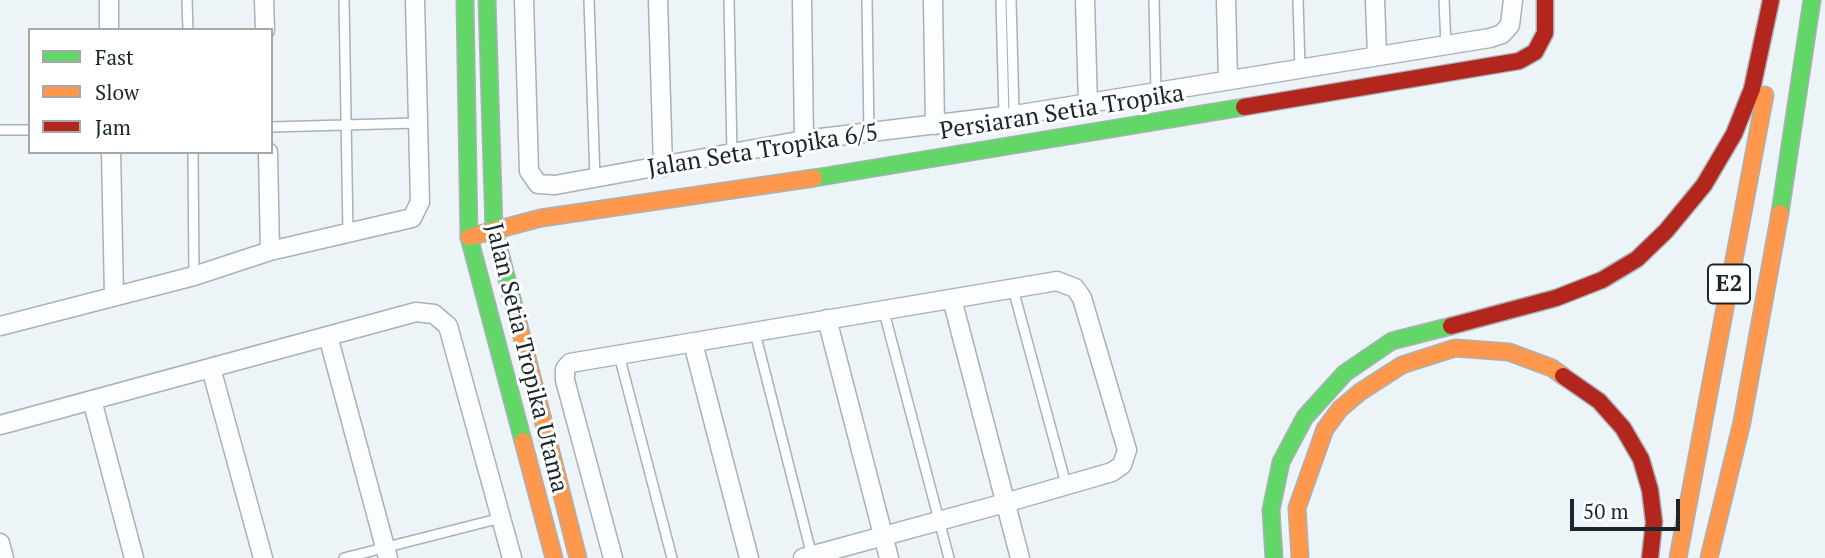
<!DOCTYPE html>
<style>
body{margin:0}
#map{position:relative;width:1825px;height:558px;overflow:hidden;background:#edf4f8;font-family:"PT Serif",serif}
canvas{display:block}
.legend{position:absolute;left:28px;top:28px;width:245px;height:126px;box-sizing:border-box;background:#fff;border:2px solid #a4a8ab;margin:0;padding:9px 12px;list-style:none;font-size:21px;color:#1b262c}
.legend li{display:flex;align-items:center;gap:14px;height:35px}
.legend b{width:35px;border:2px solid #a4a8ab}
.scale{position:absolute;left:1570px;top:499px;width:110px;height:32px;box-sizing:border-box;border:4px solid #1b262c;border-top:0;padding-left:9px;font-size:21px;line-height:24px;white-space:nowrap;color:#1b262c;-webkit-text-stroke:5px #fff;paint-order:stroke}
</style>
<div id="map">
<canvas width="1825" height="558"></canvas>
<ul class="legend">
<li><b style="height:9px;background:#63d668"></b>Fast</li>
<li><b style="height:9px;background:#ff974d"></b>Slow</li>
<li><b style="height:9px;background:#b3261e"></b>Jam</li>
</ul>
<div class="scale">50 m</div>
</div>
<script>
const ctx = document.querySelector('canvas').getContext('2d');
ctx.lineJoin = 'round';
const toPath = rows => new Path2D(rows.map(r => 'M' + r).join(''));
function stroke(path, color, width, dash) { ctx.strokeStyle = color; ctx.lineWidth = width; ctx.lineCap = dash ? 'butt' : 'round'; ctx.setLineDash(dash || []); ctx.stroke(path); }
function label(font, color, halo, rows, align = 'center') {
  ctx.font = font + ' "PT Serif",serif'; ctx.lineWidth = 6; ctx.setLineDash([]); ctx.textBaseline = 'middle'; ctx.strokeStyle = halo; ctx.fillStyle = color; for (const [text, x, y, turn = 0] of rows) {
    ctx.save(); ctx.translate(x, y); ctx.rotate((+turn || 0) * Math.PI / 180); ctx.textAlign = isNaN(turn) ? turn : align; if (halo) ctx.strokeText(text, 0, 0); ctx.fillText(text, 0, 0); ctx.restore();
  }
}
const lane = toPath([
 [187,0,188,30],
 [344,0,348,233],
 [589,0,595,178],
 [729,0,732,154],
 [867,0,869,134],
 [1001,0,1004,116],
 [1011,0,1014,112,1019,115],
 [1154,0,1156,91],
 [1298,0,1300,68],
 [1444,0,1446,45],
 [271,127,417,123],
 [0,130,30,130],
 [193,152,194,276],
 [1013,289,1066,484],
 [884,312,949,558],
 [755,333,812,556],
 [619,355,672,558],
 [344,558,501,518]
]);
const street = toPath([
 [109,0,109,30],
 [264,0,265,30],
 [524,0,529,171,538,184,555,185,804,140,1004,116],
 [658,0,663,167],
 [802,0,804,140],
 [933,0,935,125],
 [1085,0,1088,105],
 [1226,0,1228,79],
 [1375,0,1377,55],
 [1021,114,1490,38,1502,34,1510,25,1513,0],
 [111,152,114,296],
 [268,152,270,251],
 [952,299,1020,558],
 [827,319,889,558],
 [0,326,194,276,270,251,412,218,420,202,415,0],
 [328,336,388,558],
 [693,343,749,558],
 [211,368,263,558],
 [92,400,134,558],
 [0,425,416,312,434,314,448,326,512,558],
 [0,543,4,558],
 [613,558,565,380,565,369,570,363,1057,281,1075,288,1082,298,1127,450,1122,465,1112,472,1005,503,803,558]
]);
const fast = toPath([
 [465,0,469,237,523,441],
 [487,0,494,230,516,314],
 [814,178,1244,107],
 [1780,213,1812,0],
 [1274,558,1271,510,1281,462,1305,417,1345,373,1392,341,1451,326]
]);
const slow = toPath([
 [469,237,541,218,814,178],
 [516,314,578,558],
 [523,441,554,558],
 [1300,558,1297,508,1325,429,1340,409,1360,392,1402,365,1455,348,1509,352,1552,368,1563,376],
 [1678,558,1765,95],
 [1709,558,1742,422,1780,213]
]);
const jam = toPath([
 [1244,107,1519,61,1535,52,1545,33,1545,0],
 [1451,326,1556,298,1602,280,1637,259,1666,231,1704,185,1734,134,1752,89,1771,0],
 [1563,376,1599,401,1623,428,1641,459,1650,490,1654,522,1650,558]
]);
const shields = [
 [1729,284,42]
];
const shieldNames = [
 ["E2",1729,284]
];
const streetNames = [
 ["Persiaran Setia Tropika",1062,113,-9],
 ["Jalan Seta Tropika 6/5",763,151,-9],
 ["Jalan Setia Tropika Utama",526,358,76]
];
stroke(lane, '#a9b1b6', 12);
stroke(street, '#a9b1b6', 21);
stroke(fast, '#a9b1b6', 19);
stroke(slow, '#a9b1b6', 19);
stroke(jam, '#a9b1b6', 19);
stroke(lane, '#fcfdfe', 9);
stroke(street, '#fcfdfe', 18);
stroke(fast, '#63d668', 16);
stroke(slow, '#ff974d', 16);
stroke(jam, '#b3261e', 16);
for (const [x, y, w] of shields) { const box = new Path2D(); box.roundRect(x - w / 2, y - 19.5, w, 39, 5); ctx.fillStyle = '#fff'; ctx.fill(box); stroke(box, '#1b262c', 2); }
label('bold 23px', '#1b262c', null, shieldNames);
label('24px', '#1b262c', '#fff', streetNames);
</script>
